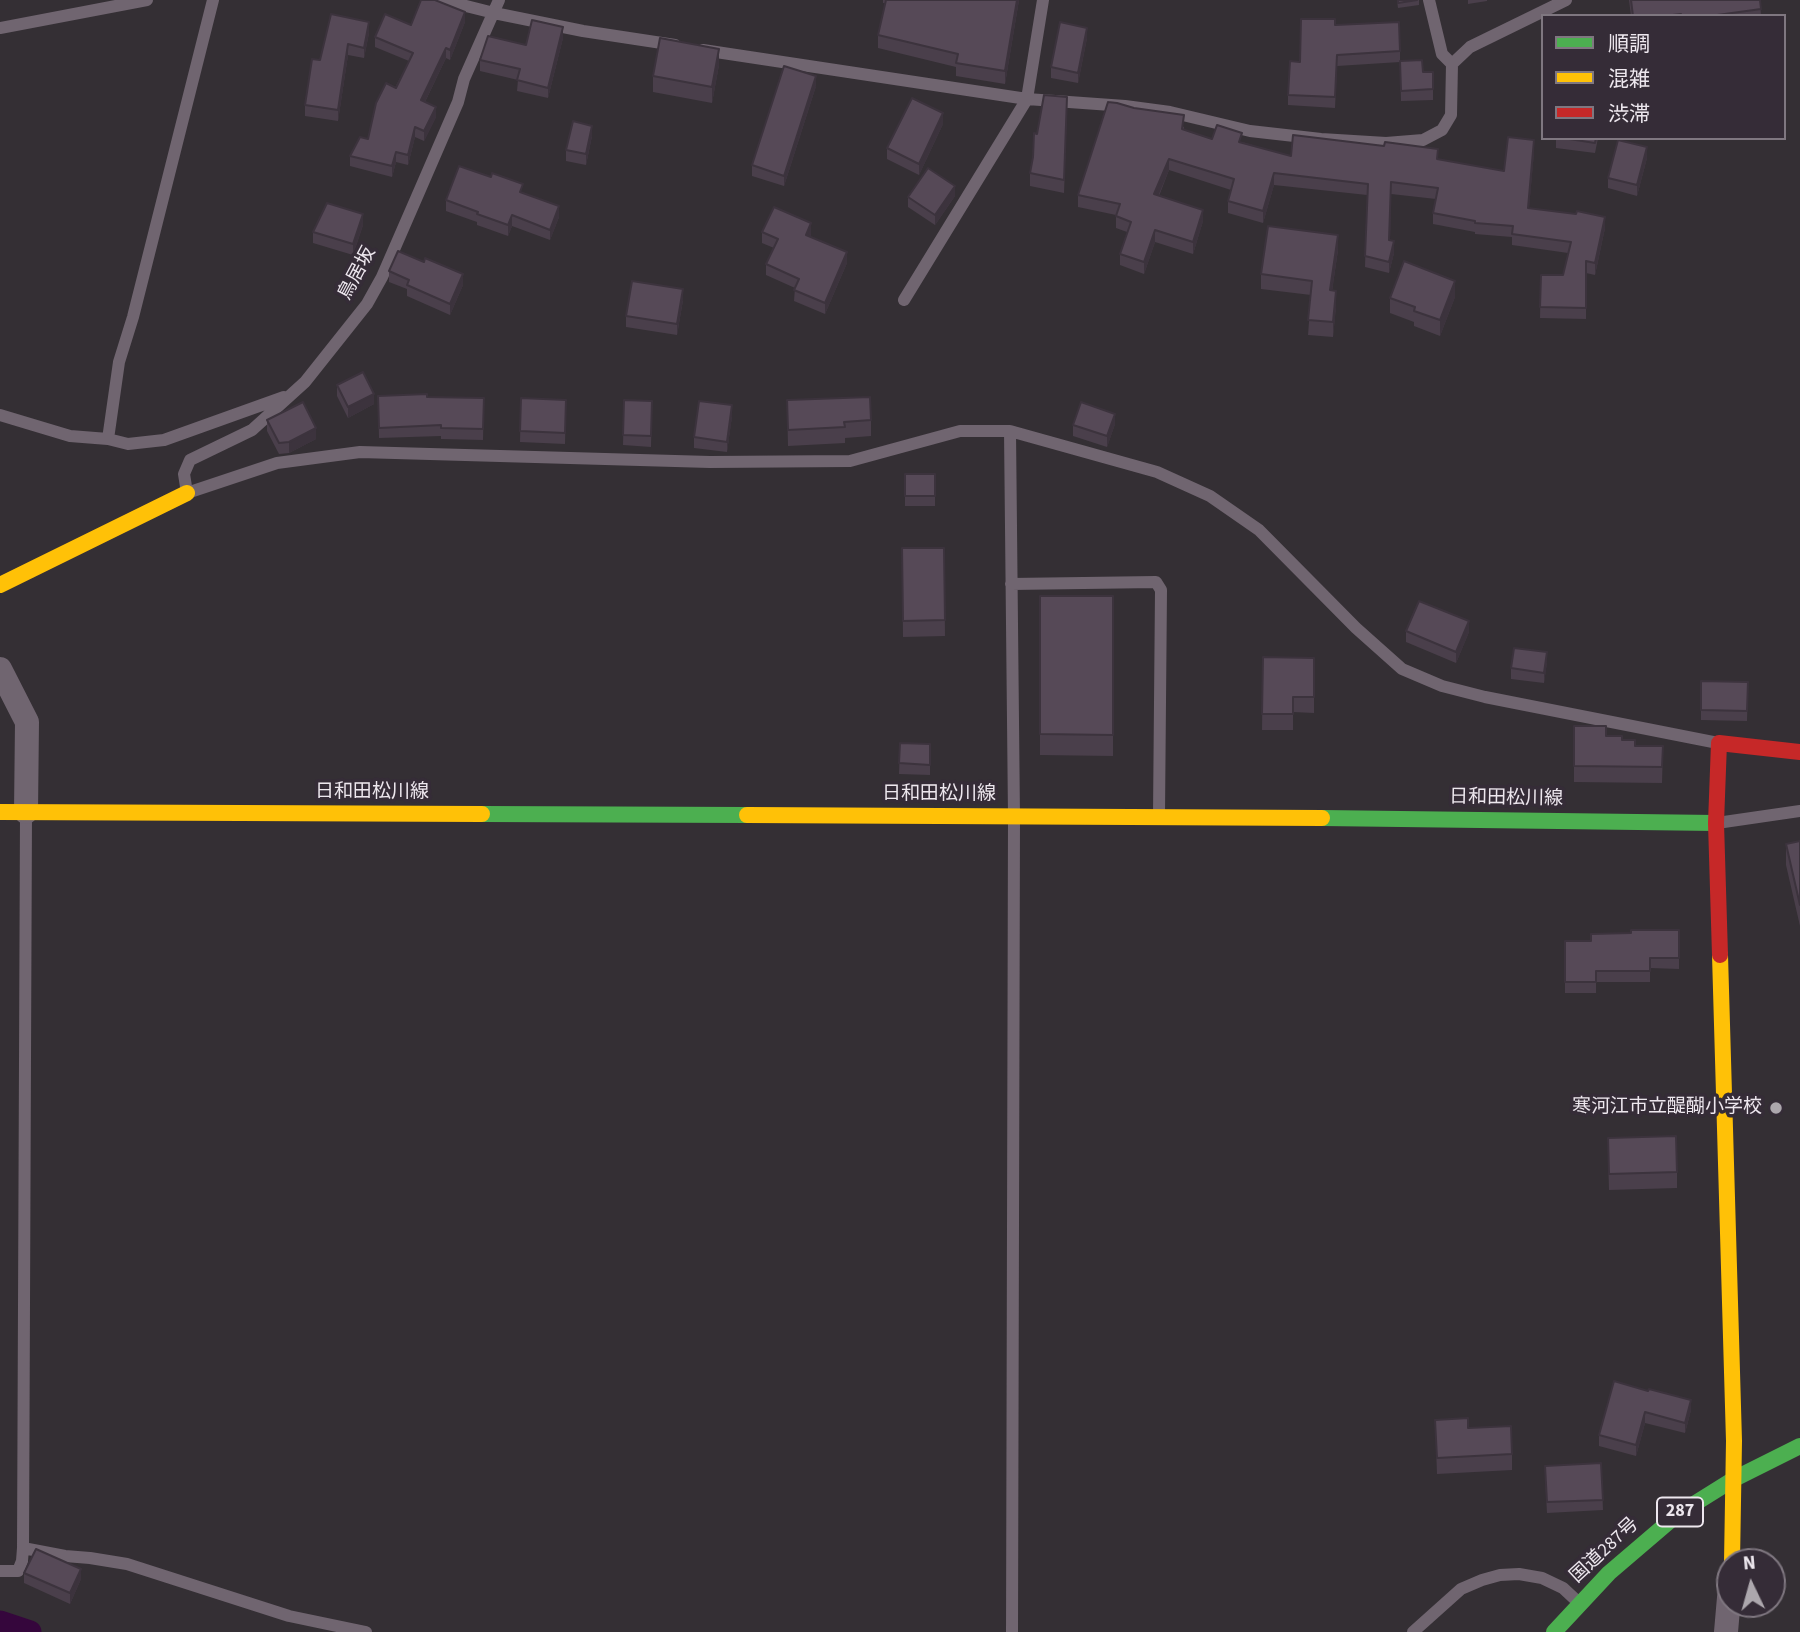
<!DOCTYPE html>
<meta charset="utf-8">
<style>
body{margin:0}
#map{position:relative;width:1800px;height:1632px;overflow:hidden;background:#342f34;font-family:"Source Sans 3","Noto Sans JP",sans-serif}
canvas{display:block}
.legend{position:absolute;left:1541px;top:14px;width:245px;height:126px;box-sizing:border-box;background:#352c37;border:2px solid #7f7780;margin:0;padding:9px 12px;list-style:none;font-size:21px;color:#ede7ee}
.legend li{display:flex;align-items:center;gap:14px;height:35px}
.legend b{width:35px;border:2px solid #7f7780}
.north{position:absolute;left:1716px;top:1548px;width:70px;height:70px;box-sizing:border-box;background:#352c37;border:2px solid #7f7780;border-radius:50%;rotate:355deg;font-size:19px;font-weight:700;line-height:28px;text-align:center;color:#ede7ee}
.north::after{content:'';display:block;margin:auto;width:24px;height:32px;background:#aca7ad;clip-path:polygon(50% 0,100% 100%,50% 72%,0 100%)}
</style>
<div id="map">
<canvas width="1800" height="1632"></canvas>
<ul class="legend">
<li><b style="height:9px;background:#4caf50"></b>順調</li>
<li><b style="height:9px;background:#ffc107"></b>混雑</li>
<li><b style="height:9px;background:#c62828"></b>渋滞</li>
</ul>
<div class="north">N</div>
</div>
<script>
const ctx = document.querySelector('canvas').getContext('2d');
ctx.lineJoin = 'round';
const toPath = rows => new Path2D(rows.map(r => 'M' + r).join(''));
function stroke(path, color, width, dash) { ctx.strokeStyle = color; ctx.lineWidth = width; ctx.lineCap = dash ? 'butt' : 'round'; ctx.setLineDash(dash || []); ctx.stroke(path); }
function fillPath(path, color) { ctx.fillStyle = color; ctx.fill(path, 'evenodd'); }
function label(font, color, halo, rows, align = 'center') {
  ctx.font = font + ' "Source Sans 3","Noto Sans JP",sans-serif'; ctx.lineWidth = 7; ctx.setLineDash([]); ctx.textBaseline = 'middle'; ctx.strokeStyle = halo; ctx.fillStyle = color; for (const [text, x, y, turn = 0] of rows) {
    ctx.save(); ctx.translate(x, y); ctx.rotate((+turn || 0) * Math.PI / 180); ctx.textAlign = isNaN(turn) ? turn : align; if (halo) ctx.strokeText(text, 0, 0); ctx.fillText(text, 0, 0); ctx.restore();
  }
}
const canal = toPath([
 [0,1622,30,1632]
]);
const lane = toPath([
 [442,0,494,13,583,31,675,45],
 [499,0,464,79,458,102,419,192,382,277,367,304,305,382,252,430,190,460,184,474,187,493,277,463,360,452,710,462,850,461,960,431,1010,431,1157,472,1210,496,1259,530,1356,628,1402,669,1442,686,1485,697,1718,743],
 [1429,0,1442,54,1452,64],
 [0,28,147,0],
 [703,50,1027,99,1125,106,1170,112,1250,131,1321,139,1386,143,1423,140,1442,130,1451,115,1452,64,1470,47,1566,0],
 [904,300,1027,99,1043,0],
 [0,415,70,436,108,439,128,444,164,440,284,397],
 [1010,431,1014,817,1012,1632],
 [108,439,119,362,133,317,213,0],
 [1011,584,1156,582,1161,590,1159,814],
 [26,814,23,1548,65,1556,90,1558,127,1564,289,1616,366,1632],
 [1717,823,1800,811],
 [0,1571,18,1571,22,1561,23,1548],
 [1413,1632,1461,1589,1482,1580,1500,1575,1519,1574,1542,1578,1563,1588,1578,1602]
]);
const street = toPath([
 [0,669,27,722,26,812],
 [1726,1632,1730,1586]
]);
const fast = toPath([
 [482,814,747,815],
 [1322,818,1716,823],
 [1554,1632,1609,1573,1678,1514,1734,1479,1800,1446]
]);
const slow = toPath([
 [0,585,187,493],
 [0,812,482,814],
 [747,815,1322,818],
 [1720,955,1734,1441,1732,1562]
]);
const jam = toPath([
 [1720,955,1716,823,1719,743,1800,752]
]);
const wall = toPath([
 [883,0,1019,0,1005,84,956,76,956,67,878,48,878,35,885,3,883,3],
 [1397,0,1419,0,1419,5,1398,8],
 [1468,0,1487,0,1487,1,1468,4],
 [1629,0,1760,0,1761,16,1631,16],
 [465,22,450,60,446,58,425,102,436,117,424,141,415,137,408,165,396,162,392,177,350,166,350,156,368,139,409,61,375,47,375,37,411,25],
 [1335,25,1400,51,1400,61,1423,72,1433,89,1433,100,1401,101,1400,62,1337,66,1335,108,1288,105,1288,95,1300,62],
 [369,33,364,58,348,55,338,121,305,116,305,105,320,60],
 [563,38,548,98,517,91,518,80,480,71,480,60,526,45],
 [1087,38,1078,83,1051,78,1051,67],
 [719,65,712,103,653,92,653,76],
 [816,86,784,186,752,176,752,165],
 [1134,108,1184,127,1184,130,1212,139,1242,142,1291,156,1438,159,1504,171,1534,152,1529,208,1605,228,1595,275,1586,273,1586,319,1540,318,1541,275,1563,275,1568,253,1512,245,1512,237,1475,234,1475,232,1433,224,1433,213,1436,199,1391,194,1390,240,1394,253,1389,273,1365,267,1367,195,1274,185,1263,223,1228,213,1228,201,1231,190,1169,170,1159,196,1203,221,1193,254,1155,242,1144,274,1120,265,1120,254,1127,232,1116,228,1116,215,1078,207,1078,195],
 [1067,111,1064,193,1030,186,1030,173,1037,134],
 [943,124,919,175,887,159,887,148],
 [592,136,586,165,566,161,566,150],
 [1556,138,1598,138,1595,153,1556,148],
 [1647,158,1637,196,1608,188,1608,178],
 [523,193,559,217,550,240,512,226,508,236,477,225,477,222,446,211,446,200],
 [955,196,935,225,908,207,908,197],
 [363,225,353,255,313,243,313,232],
 [762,232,811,234,810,237,847,263,825,314,794,301,795,288,766,275,766,264,774,248,762,243],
 [1338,250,1332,291,1336,306,1333,337,1308,335,1311,295,1261,289,1261,274],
 [389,271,463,285,450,315,407,296,407,289,389,282],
 [1455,297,1440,336,1414,326,1414,322,1390,313,1390,298],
 [683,300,677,335,626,327,626,316],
 [337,385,374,404,348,418,337,396],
 [378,396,484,398,483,440,441,439,441,436,379,438],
 [521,398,566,400,565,444,520,442],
 [624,400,652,401,651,447,623,445],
 [787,400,871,420,871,436,845,438,845,443,788,446],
 [732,416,727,452,694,448,694,437],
 [267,420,316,439,289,453,279,454,267,431],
 [1115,424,1107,447,1073,436,1073,425],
 [905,474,935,474,935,506,905,506],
 [902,548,944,548,945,636,903,637],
 [1040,596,1113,596,1113,756,1040,755],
 [1406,631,1469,632,1456,663,1406,642],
 [1263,657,1314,658,1314,713,1293,712,1293,730,1262,730],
 [1547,662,1544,683,1511,679,1511,668],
 [1701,681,1748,682,1747,721,1701,720],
 [1574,726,1622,740,1635,746,1663,746,1662,783,1574,782],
 [900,743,930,744,930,775,899,774],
 [1800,841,1800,926,1786,865,1786,844],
 [1679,930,1679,969,1650,968,1650,982,1596,982,1596,993,1565,993,1565,941,1591,941,1631,933],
 [1608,1154,1677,1172,1677,1188,1609,1190],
 [1614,1381,1691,1410,1685,1433,1645,1423,1636,1456,1599,1446,1599,1435],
 [1435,1420,1468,1428,1512,1454,1512,1470,1437,1474],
 [1601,1463,1603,1510,1547,1513,1545,1476],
 [24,1573,81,1579,70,1604,24,1583]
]);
const shadedWall = toPath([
 [1017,0,1019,0,1005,84,1005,71],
 [465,12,465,22,450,60,450,50],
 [369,22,369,33,364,58,364,48],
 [563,27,563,38,548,98,548,88],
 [1087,28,1087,38,1078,83,1078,73],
 [348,44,348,55,338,121,338,110],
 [446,48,446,58,421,110,421,100],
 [719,49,719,65,712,103,712,87],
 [816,76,816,86,784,186,784,176],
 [436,107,436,117,424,141,424,131],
 [943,113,943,124,919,175,919,164],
 [592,126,592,136,586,165,586,154],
 [415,127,415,137,408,165,408,155],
 [1534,140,1534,152,1528,219,1528,208],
 [1647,147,1647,158,1637,196,1637,185],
 [396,152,396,162,392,177,392,166],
 [1169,159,1169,170,1154,206,1154,194],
 [1274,173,1274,185,1263,223,1263,211],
 [955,186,955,196,935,225,935,215],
 [559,206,559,217,550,240,550,230],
 [1203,210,1203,221,1193,254,1193,242],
 [363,214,363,225,353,255,353,244],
 [512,215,512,226,508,236,508,225],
 [1605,217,1605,228,1595,275,1595,263],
 [811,223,811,234,806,246,806,235],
 [1155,230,1155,242,1144,274,1144,262],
 [1338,235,1338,250,1330,305,1330,290],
 [1394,241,1394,253,1389,273,1389,262],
 [847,252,847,263,825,314,825,303],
 [463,274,463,285,450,315,450,304],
 [1455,281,1455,297,1440,336,1440,320],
 [683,289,683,300,677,335,677,324],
 [1336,291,1336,306,1333,337,1333,322],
 [374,394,374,404,348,418,348,407],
 [732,405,732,416,727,452,727,442],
 [1115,414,1115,424,1107,447,1107,436],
 [316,428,316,439,289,453,289,442],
 [1469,621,1469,632,1456,663,1456,652],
 [1547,652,1547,662,1544,683,1544,673],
 [1691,1400,1691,1410,1685,1433,1685,1423],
 [1645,1412,1645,1423,1636,1456,1636,1445],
 [81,1569,81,1579,70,1604,70,1593]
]);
const building = toPath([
 [421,0,435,0,465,12,450,50,446,48,421,100,436,107,424,131,415,127,408,155,396,152,392,166,350,156,360,137,368,139,376,103,386,83,396,88,413,53,375,37,385,14,411,25,421,0],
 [886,0,1017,0,1005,71,956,63,958,54,878,35,886,0],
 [1398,0,1417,0,1398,3,1398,0],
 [1631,0,1760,0,1761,9,1710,16,1681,16,1681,14,1664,16,1633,16,1631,0],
 [331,14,369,22,364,48,348,44,338,110,305,105,312,59,320,60,331,14],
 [1301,19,1335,19,1335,25,1399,22,1400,51,1337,55,1335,97,1288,95,1290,61,1300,62,1301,19],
 [532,20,563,27,548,88,517,80,520,69,480,60,488,36,526,45,532,20],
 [1060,22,1087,28,1078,73,1051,67,1060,22],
 [660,38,719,49,712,87,653,76,660,38],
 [1422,60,1423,72,1433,72,1433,89,1401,91,1400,61,1422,60],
 [784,66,816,76,784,176,752,165,784,66],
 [1044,95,1067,97,1064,180,1030,173,1033,157,1034,133,1037,134,1044,95],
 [912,98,943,113,919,164,887,148,912,98],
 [1108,102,1117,103,1134,108,1184,115,1182,129,1212,139,1217,125,1242,133,1239,142,1291,156,1293,135,1384,146,1385,142,1438,149,1437,159,1504,171,1508,137,1534,140,1528,208,1576,214,1577,211,1605,217,1595,263,1586,261,1586,308,1540,307,1541,275,1563,275,1571,242,1512,234,1513,226,1475,223,1475,221,1433,213,1438,188,1391,182,1389,240,1394,241,1389,262,1365,256,1368,184,1274,173,1263,211,1228,201,1234,179,1169,159,1154,194,1203,210,1193,242,1155,230,1144,262,1120,254,1131,222,1116,216,1120,204,1078,195,1108,102],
 [573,121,592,126,586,154,566,150,573,121],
 [1563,138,1596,138,1595,143,1563,138],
 [1618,140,1647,147,1637,185,1608,178,1618,140],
 [459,166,491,177,492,173,523,184,520,192,559,206,550,230,512,215,508,225,477,214,478,212,446,200,459,166],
 [928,168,955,186,935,215,908,197,928,168],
 [327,203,363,214,353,244,313,232,327,203],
 [774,207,811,223,806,235,847,252,825,303,794,290,799,279,766,264,778,239,762,232,774,207],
 [1268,226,1338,235,1330,290,1336,291,1333,322,1308,320,1312,281,1261,274,1268,226],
 [398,251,424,262,425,258,463,274,450,304,407,285,409,280,389,271,398,251],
 [1404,261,1455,281,1440,320,1414,311,1415,307,1390,298,1404,261],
 [632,281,683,289,677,324,626,316,632,281],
 [363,372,374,394,348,407,337,385,363,372],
 [427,394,427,397,484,398,483,429,441,428,441,425,379,428,378,396,427,394],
 [870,397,871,420,844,422,845,427,788,430,787,400,870,397],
 [521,398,566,400,565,433,520,431,521,398],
 [624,400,652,401,651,436,623,435,624,400],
 [699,401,732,405,727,442,694,437,699,401],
 [303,402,316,428,289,442,279,443,267,420,303,402],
 [1081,402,1115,414,1107,436,1073,425,1081,402],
 [905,474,935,474,935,496,905,496,905,474],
 [902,548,944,548,945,620,903,621,902,548],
 [1040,596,1113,596,1113,735,1040,734,1040,596],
 [1419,601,1469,621,1456,652,1406,631,1419,601],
 [1514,648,1547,652,1544,673,1511,668,1514,648],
 [1263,657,1314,658,1314,697,1293,697,1293,714,1262,714,1263,657],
 [1701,681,1748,682,1747,711,1701,710,1701,681],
 [1574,726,1606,726,1606,736,1622,736,1622,740,1635,740,1635,746,1663,746,1662,767,1574,766,1574,726],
 [900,743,930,744,930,765,899,763,900,743],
 [1800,841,1800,905,1786,844,1800,841],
 [1631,930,1679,930,1679,958,1650,958,1650,971,1596,971,1596,982,1565,982,1565,941,1591,941,1591,934,1631,933,1631,930],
 [1676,1136,1677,1172,1609,1174,1608,1138,1676,1136],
 [1614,1381,1648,1391,1649,1389,1691,1400,1685,1423,1645,1412,1636,1445,1599,1435,1614,1381],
 [1468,1418,1468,1428,1511,1426,1512,1454,1437,1458,1435,1420,1468,1418],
 [1601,1463,1603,1500,1547,1502,1545,1466,1601,1463],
 [36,1549,81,1569,70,1593,24,1573,36,1549]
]);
const markers = [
 [1776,1108,7,"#aca7ad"]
];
const shields = [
 [1680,1512,46]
];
const shieldNames = [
 ["287",1680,1512]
];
const streetNames = [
 ["鳥居坂",358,274,-62],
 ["日和田松川線",372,793],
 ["日和田松川線",939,795],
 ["日和田松川線",1506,799,1],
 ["国道287号",1605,1551,-43]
];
const poiNames = [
 ["寒河江市立醍醐小学校",1762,1108]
];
stroke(canal, '#35063c', 23);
stroke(lane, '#706570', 12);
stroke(street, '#706570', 24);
stroke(fast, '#4caf50', 16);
stroke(slow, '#ffc107', 16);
stroke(jam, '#c62828', 16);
fillPath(wall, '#4a3f4b');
fillPath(shadedWall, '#3c333d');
fillPath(building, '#564957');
stroke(building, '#3c333d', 2);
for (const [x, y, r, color] of markers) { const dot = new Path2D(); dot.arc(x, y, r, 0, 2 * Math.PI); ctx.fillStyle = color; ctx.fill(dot); stroke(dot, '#352c37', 2.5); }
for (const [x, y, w] of shields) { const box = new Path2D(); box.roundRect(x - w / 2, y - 14.5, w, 29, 5); ctx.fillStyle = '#352c37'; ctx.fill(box); stroke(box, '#ede7ee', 2); }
label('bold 18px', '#ede7ee', null, shieldNames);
label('19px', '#ede7ee', '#352c37', streetNames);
label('19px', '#ede7ee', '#352c37', poiNames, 'right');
</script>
